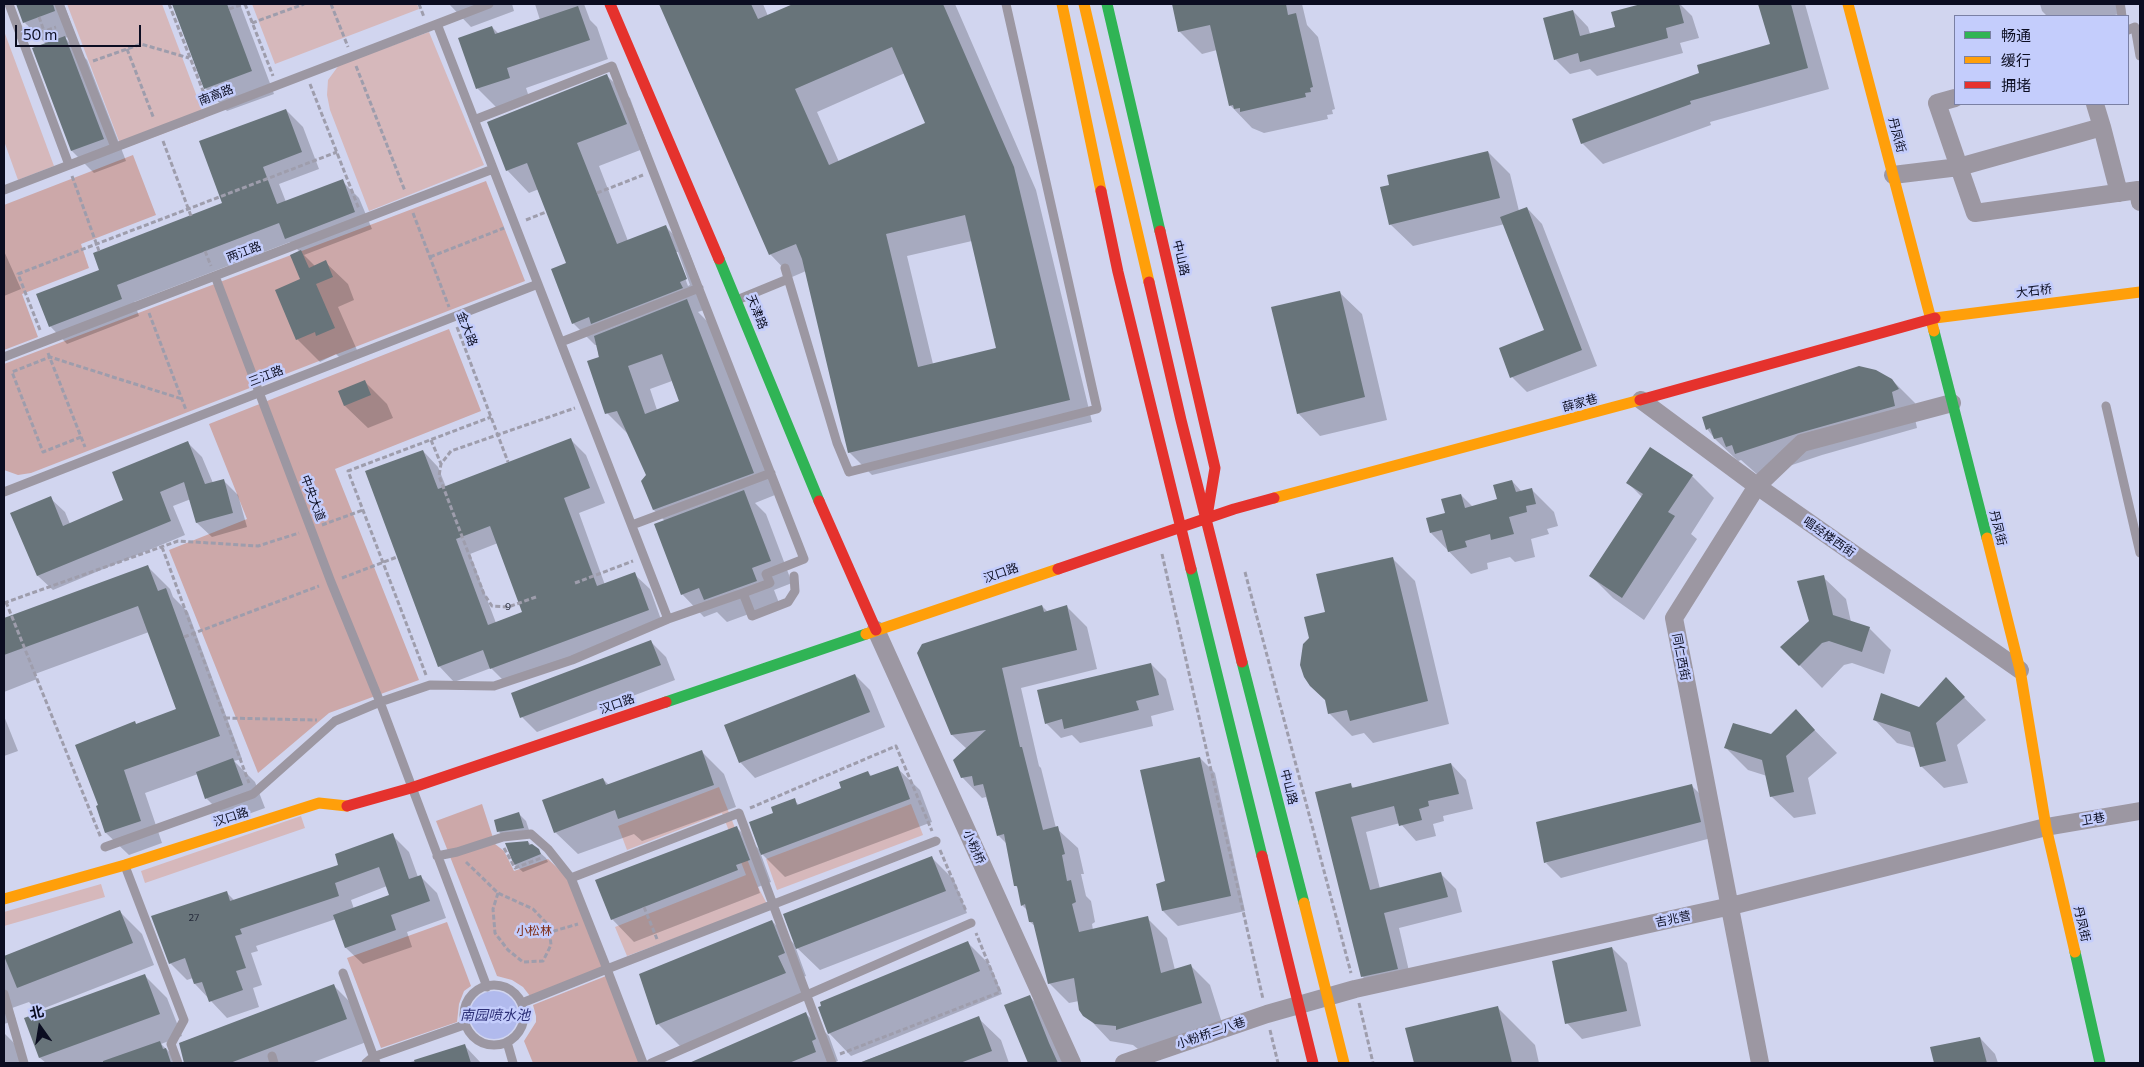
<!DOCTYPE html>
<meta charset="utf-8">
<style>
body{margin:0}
#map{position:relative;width:2144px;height:1067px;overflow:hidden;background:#d1d5ef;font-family:Commissioner,"Noto Sans SC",sans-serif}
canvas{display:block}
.frame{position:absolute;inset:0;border:5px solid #0b0d21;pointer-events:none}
.legend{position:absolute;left:1954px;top:15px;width:175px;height:90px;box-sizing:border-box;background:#c4cdfc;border:1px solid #7a80a4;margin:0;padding:6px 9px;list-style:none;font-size:15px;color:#0b0d21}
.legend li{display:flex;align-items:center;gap:10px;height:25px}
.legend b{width:25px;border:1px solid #7a80a4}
.north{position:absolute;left:15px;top:1002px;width:50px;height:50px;-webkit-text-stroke:4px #c4cdfc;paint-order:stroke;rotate:347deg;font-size:14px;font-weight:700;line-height:20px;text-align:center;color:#0b0d21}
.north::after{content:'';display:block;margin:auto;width:18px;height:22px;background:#0b0d21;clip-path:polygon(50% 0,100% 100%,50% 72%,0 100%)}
.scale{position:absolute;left:15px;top:25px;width:126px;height:22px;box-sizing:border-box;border:2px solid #0b0d21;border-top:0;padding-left:6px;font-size:15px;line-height:18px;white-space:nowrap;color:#0b0d21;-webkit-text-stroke:4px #c4cdfc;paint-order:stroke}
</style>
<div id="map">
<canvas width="2144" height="1067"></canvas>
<div class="frame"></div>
<ul class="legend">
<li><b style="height:6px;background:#30b455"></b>畅通</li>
<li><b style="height:6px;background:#ff9f0a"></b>缓行</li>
<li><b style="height:6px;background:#e5322d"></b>拥堵</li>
</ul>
<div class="north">北</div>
<div class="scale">50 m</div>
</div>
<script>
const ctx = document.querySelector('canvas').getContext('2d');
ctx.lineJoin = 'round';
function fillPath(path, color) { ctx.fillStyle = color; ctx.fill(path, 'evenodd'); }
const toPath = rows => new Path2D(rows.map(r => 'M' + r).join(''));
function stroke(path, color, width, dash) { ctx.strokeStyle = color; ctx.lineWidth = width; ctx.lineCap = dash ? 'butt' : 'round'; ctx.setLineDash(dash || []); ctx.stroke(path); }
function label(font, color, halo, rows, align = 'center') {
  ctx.font = font + ' Commissioner,"Noto Sans SC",sans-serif'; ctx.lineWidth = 5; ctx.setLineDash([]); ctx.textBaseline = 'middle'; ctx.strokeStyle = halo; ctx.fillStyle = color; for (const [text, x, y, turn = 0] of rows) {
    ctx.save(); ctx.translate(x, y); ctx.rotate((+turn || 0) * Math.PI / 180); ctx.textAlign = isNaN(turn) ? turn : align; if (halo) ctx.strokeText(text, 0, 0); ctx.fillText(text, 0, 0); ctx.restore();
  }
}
const green = toPath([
 [67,4,162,4,205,118,122,149],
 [252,4,417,4,419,9,275,64],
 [4,31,54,166,18,180,4,141],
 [429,32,484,165,369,211,330,110,327,95,328,80,339,65],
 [719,787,758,887,767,904,627,956,615,927,746,875,722,813,627,850,618,826],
 [911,804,923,835,777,890,766,859],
 [301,816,305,828,145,883,141,871],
 [101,884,105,897,4,926,4,912]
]);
const forest = toPath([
 [133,155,156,215,81,244,89,268,22,294,38,337,4,350,4,205],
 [486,181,525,281,31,473,18,475,4,470,4,364],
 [449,329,481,411,335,469,419,680,329,713,258,773,169,550,247,519,209,424],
 [482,804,495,844,504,851,514,871,548,859,569,879,603,967,530,996,523,987,512,980,497,976,436,821],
 [447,922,471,986,464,991,459,1004,457,1022,381,1048,347,958],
 [606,976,639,1062,533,1063,524,1041,536,1022,536,1016,533,1005]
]);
const water = toPath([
 '470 1015a24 24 0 1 1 48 0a24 24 0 1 1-48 0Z'
]);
const shadow = toPath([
 [17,4,64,4,75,34,65,38,87,60,126,161,94,173,72,151,46,44,24,22],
 [173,4,240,4,274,94,227,111,205,88],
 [449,4,512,4,514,11,471,27],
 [535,4,584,4,590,20,597,27,608,59,526,88,529,97,497,108,478,89,460,38,492,27,499,34,540,20],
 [661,4,763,4,768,16,796,4,955,4,1036,190,1092,422,872,475,849,452,806,271,792,277,770,254],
 [905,73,927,124,839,162,817,112],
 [972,241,998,349,933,364,907,256],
 [1173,4,1302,4,1307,25,1318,37,1335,109,1332,110,1333,114,1327,115,1328,119,1264,133,1252,128,1230,105,1217,50,1202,54,1179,31],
 [1646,4,1680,4,1692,16,1699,38,1680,43,1683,53,1597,76,1590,69,1570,74,1555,59,1573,11,1588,27,1590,34,1617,27,1613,13],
 [1760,4,1805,4,1829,89,1710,122,1711,125,1603,164,1582,143,1701,74,1771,45],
 [2040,4,2125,4,2126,13,2109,16,2047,16,2042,11],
 [607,76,630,98,648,147,599,166,628,241,665,226,688,249,708,302,704,310,698,312,709,323,775,495,755,503,766,514,792,583,774,590,779,603,727,622,717,612,704,617,682,594,665,521,654,510,643,481,647,475,629,435,607,413,597,345,595,345,573,323,568,264,539,189,529,193,507,170],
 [675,252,678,252,690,285,688,286],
 [672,381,680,402,657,410,650,389],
 [286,110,303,127,319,169,279,184,286,202,342,181,359,198,372,229,304,255,315,266,325,262,348,284,354,300,338,307,357,350,340,358,336,354,320,362,297,339,302,279,300,252,290,242,134,302,139,316,67,344,50,326,101,270,224,204],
 [1488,152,1510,174,1519,211,1527,208,1542,224,1597,366,1527,392,1512,377,1546,331,1505,224,1413,246,1390,224],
 [4,251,21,289,4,296],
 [1339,292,1362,314,1387,420,1320,436,1298,413],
 [1892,380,1915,403,1920,412,1914,414,1917,428,1822,455,1759,476,1741,460,1738,461,1715,439,1707,429,1703,418],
 [365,382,387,404,393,418,368,428,345,406,340,392],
 [571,440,586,455,605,503,579,513,605,585,634,574,650,589,663,625,506,683,491,668,454,682,439,666,423,451,438,467,446,487],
 [498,543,524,613,496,623,470,554],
 [188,443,202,457,213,483,223,480,238,495,247,527,212,537,197,523,191,499,173,506,185,535,53,590,38,576,12,514,50,498,65,512,70,524,125,501],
 [1692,476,1714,498,1691,534,1697,539,1644,620,1613,598,1591,576,1642,497,1628,483],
 [1512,481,1522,492,1531,489,1554,512,1558,526,1547,529,1549,534,1531,539,1535,557,1515,562,1510,557,1487,563,1488,569,1471,574,1431,533,1461,495,1473,507,1498,500],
 [1392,558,1415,581,1449,724,1373,743,1364,733,1352,736,1329,713,1311,638,1326,613],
 [148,567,170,589,173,597,188,612,242,759,234,761,255,782,265,808,229,821,207,799,198,774,145,793,162,843,129,855,106,833,97,807,135,723,137,725,177,710,149,632,35,674,37,679,4,692,4,619],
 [1823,577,1846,599,1851,622,1869,628,1891,650,1884,674,1852,663,1844,665,1822,688,1782,647,1811,621],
 [1042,606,1048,612,1067,607,1087,627,1097,669,1021,688,1039,766,1041,768,1056,828,1078,848,1084,874,1081,874,1086,896,1091,901,1095,922,1092,924,1093,930,1147,918,1167,938,1175,970,1190,965,1210,985,1222,1023,1138,1049,1133,1045,1110,1041,1081,1010,1079,1001,1069,1003,1049,983,1036,927,1030,922,1028,911,1022,905,1019,889,1016,886,1007,844,998,835,986,797,982,798,962,777,967,749,952,735,919,653,923,645],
 [651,642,666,657,675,680,537,732,522,717],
 [1151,664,1166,679,1174,710,1151,716,1153,726,1080,743,1072,735,1061,738,1046,723],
 [855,675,870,690,885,727,755,778,740,762],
 [1946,679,1986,720,1957,745,1968,783,1944,788,1921,766,1916,748,1897,743,1875,720,1919,708],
 [1796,711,1837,753,1808,778,1816,814,1794,818,1771,796,1767,776,1748,770,1726,748,1772,736],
 [4,716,18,751,4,756],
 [702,752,724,774,736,807,642,841,634,834,578,854,555,832,603,779,609,785],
 [1200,758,1215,773,1245,911,1178,926,1163,911,1166,882],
 [1451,764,1466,780,1473,809,1443,816,1444,821,1433,824,1436,836,1416,841,1400,823,1366,832,1380,889,1441,874,1456,889,1462,912,1399,928,1412,984,1377,992,1362,976,1316,793,1350,785,1354,788],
 [897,768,920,790,932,822,785,877,760,852,771,882,758,887,760,893,634,942,612,919,737,828,762,852,774,814,794,800,799,805,843,789,868,772,872,777],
 [1692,786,1707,801,1715,837,1561,878,1546,863],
 [519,814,526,821,531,836,506,839,499,832],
 [392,835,409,852,418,877,420,876,437,893,446,918,407,932,412,947,363,964,346,948,336,919,256,946,258,951,251,953,262,985,253,988,259,1007,227,1018,195,984,193,978,187,980,170,963,226,892,235,901,340,866],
 [387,886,391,896,354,909,351,900],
 [528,842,546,858,548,862,523,872,515,865,507,844],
 [932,858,954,880,967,913,820,970,795,946,806,976,800,978,807,995,680,1046,658,1024,772,921,796,946],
 [120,912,142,934,154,965,37,1011,29,1002,12,1008,16,1020,4,1024,4,957],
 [968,943,990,965,1002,994,851,1056,829,1033],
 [1612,948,1627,963,1641,1026,1582,1039,1567,1023],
 [145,976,167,998,182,1036,161,1044,181,1063,46,1063,40,1058,26,1019],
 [334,986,356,1008,369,1041,311,1063,185,1063,180,1043],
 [1029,996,1052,1019,1070,1063,1029,1063,1006,1006],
 [1498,1008,1535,1045,1539,1063,1415,1063,1407,1029],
 [806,1014,829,1036,838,1061,833,1063,692,1063],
 [978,1018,1001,1040,1009,1063,859,1063],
 [5,1034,22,1051,25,1063,4,1063],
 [1980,1038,1995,1054,1998,1063,1935,1063,1931,1048],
 [465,1046,481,1063,407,1063]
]);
const building = toPath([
 [16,4,53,4,55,11,23,23],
 [172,4,227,4,252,71,204,89],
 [659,4,751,4,758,19,793,4,943,4,1014,167,1070,400,848,453,802,259,796,244,769,255],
 [892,47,925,123,829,165,795,89],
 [965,215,996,348,918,367,886,234],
 [1172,4,1286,4,1288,15,1296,13,1313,87,1310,88,1311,92,1305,93,1306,97,1240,112,1240,108,1234,109,1233,105,1229,106,1210,25,1178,32],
 [1641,4,1679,4,1684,23,1666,28,1668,38,1580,62,1578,53,1554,60,1543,18,1573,10,1580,36,1615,27,1611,12],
 [1758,4,1791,4,1808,68,1690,101,1691,104,1581,144,1572,119,1699,73,1697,65,1770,44],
 [578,6,590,40,507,68,510,78,476,89,458,38,492,26,495,34],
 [65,36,104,139,71,151,32,48],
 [607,74,627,124,577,143,617,244,666,225,687,279,680,282,683,288,591,324,589,317,572,324,551,269,566,263,527,163,506,171,487,122],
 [286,109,302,152,263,167,277,204,343,179,355,212,285,239,279,223,117,285,122,299,49,327,36,294,99,270,93,253,222,203,199,141],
 [1488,151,1500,198,1389,225,1380,187,1389,185,1387,175],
 [1527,207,1582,350,1510,378,1499,348,1544,330,1500,217],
 [301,250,309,268,326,260,333,277,316,284,335,328,316,336,315,332,296,340,275,290,300,279,290,255],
 [1340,291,1365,397,1297,414,1271,307],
 [687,299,754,473,653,510,641,481,646,475,617,411,605,414,587,361,599,357,594,336],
 [662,354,679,401,645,414,628,366],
 [1859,366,1876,370,1892,379,1899,389,1892,392,1895,406,1799,433,1735,454,1732,445,1726,447,1722,437,1714,439,1710,428,1706,430,1702,417],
 [365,380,371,395,344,406,338,391],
 [571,438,590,488,564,498,597,586,635,572,649,610,490,669,483,650,438,667,365,471,423,450,438,489],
 [490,526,522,612,488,625,456,539],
 [188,441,205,484,224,479,233,513,196,523,184,482,160,492,171,521,37,576,10,513,51,496,63,526,123,500,112,472],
 [1650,447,1693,475,1668,512,1675,516,1622,598,1589,576,1643,494,1626,483],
 [1512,480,1516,492,1532,488,1536,504,1526,506,1527,512,1509,517,1514,534,1491,540,1490,534,1465,541,1467,547,1448,552,1442,530,1430,533,1426,518,1445,513,1441,499,1461,494,1465,508,1497,499,1493,485],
 [744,490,771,561,752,568,757,581,704,600,699,588,681,595,654,524],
 [1393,557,1428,701,1350,721,1347,710,1328,714,1325,700,1310,686,1304,677,1300,665,1303,644,1309,638,1304,617,1325,612,1316,574],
 [148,565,158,591,166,588,220,736,124,770,141,821,105,833,96,806,98,805,75,745,135,721,136,724,176,709,138,606,4,655,4,618],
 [1824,575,1833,615,1870,627,1862,652,1829,641,1822,643,1799,666,1780,647,1809,621,1797,581],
 [1042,605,1044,612,1067,605,1077,650,1002,668,1020,747,1022,747,1043,830,1058,826,1065,854,1062,855,1067,881,1071,880,1076,902,1072,904,1079,932,1148,916,1161,973,1191,964,1202,1003,1116,1030,1116,1026,1095,1024,1083,1016,1079,1010,1074,978,1048,984,1033,922,1029,922,1025,904,1021,906,1017,886,1014,886,1004,834,997,836,983,784,974,786,972,776,961,778,953,760,986,730,951,735,917,653,922,644],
 [651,640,661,665,520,718,511,693],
 [1151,663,1159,695,1136,701,1139,710,1064,729,1062,719,1045,724,1037,690],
 [855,674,870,712,739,763,724,725],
 [1946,677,1965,697,1936,723,1946,761,1920,767,1910,732,1873,720,1881,693,1919,707],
 [1796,709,1815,730,1786,756,1794,792,1770,797,1762,760,1724,748,1733,723,1771,734],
 [702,750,714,785,618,819,615,810,554,833,542,800,603,778,606,785],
 [1200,757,1231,896,1162,911,1156,884,1165,881,1140,770],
 [233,758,243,785,205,799,196,772],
 [1451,763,1459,794,1428,801,1429,806,1419,809,1422,820,1399,826,1394,806,1351,817,1370,890,1441,872,1448,897,1384,913,1398,969,1361,977,1315,792,1351,783,1352,788],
 [898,766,910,799,761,855,749,822,773,813,771,807,795,798,797,805,841,788,839,782,868,771,870,776],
 [1692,784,1701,822,1544,863,1536,822],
 [519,812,524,828,497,832,494,820],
 [737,826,750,860,736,865,738,870,611,920,595,880],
 [393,833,409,879,421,875,430,901,391,915,396,930,345,948,333,915,389,895,379,867,335,883,339,896,240,929,242,934,235,936,246,968,236,971,243,990,209,1002,202,982,194,984,185,958,169,964,151,916,227,891,230,901,338,865,335,854],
 [528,841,529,845,532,844,539,849,541,854,514,865,505,843],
 [932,856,946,891,796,949,783,914],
 [120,910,133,943,17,988,4,956],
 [772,920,785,953,778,956,786,973,656,1025,639,974],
 [968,941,980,971,828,1034,818,1007,821,1006,820,1002],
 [1612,947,1627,1011,1565,1024,1552,961],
 [145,974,160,1014,39,1058,24,1018],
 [334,984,347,1019,230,1063,184,1063,179,1043],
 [1030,995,1049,1043,1058,1063,1028,1063,1004,1005],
 [1498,1006,1512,1063,1414,1063,1405,1028],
 [806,1012,816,1039,812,1041,816,1052,789,1063,689,1063],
 [979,1016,992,1051,960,1063,859,1063],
 [1980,1037,1987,1063,1934,1063,1930,1047],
 [160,1041,163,1049,166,1048,171,1063,103,1063,103,1061],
 [465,1044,471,1063,415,1063,414,1060]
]);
const path = toPath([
 [169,4,207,101],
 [245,4,273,76],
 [331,4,348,47],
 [419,4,424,17],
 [229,9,244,4],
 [39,17,48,42],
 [252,23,304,4],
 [33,35,56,27],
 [127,49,154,119],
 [93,61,141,44,189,58],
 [356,66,405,191],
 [310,84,359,209],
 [163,141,191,216],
 [72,176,99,251],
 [597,193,643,175],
 [413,213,449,307],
 [526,220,546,212],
 [205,251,211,266],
 [430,257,504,228],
 [149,313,186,410],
 [457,327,508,462],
 [40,330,18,274,337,152],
 [48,353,85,447],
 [81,437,43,452,12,372,50,357,182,399],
 [431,440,441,464],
 [322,525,363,510],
 [162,547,249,783],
 [1162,554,1263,999],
 [1245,572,1351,973],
 [342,578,397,557],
 [575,583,633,561],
 [536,597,508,607,492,606,484,594,439,476,441,464,451,451,575,408],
 [6,602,101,838],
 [4,603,178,541,258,546,299,533],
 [184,637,319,586],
 [426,675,348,471,491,417],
 [225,718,317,720],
 [750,808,896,746,932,831],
 [504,848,515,868,541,858],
 [940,850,966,911],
 [466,862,498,893,533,909,554,931,578,924],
 [498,893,493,909,495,933,508,950,523,962,543,961,551,945,549,927],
 [644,907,657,939],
 [1359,1003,1373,1063],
 [1270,1030,1278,1063],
 [840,1054,1000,992,976,933]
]);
const lane = toPath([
 [9,4,69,165],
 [59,4,115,147],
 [2120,4,2122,16],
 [437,24,668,619],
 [2128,30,2135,27,2140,56],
 [474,120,612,66,804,559,766,574,770,583,743,593],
 [4,190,489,4],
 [785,268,837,443,849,472,1097,409,1006,4],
 [215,276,331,582,380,702,487,987],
 [737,300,788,279],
 [561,342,699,288],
 [4,357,493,169],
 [2106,406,2140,553],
 [4,492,538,284],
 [632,525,771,473],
 [105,847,253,794,335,721,380,702,430,685,494,686,572,660,668,619,743,593,752,616,788,602,795,591,794,576],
 [437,856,457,852,503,837,531,834,548,849,571,878,607,969,936,841],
 [125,866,184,1020,171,1044,178,1063],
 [571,878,739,813,832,1063],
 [343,973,376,1063],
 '464 1015a30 30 0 1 1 60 0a30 30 0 1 1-60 0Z',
 [4,994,24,1063],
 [522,1003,607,969,643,1063],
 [507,1042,513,1063],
 [272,1056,274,1063],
 [366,1063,373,1057,464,1025],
 [651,1063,971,923]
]);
const street = toPath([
 [1955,98,1937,103,1959,167,2102,127,2119,193],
 [2095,104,2102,127],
 [1893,175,1959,167,1975,213,2138,190,2140,202],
 [1641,400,1757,486,2020,670],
 [876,630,1072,1063],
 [1124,1063,1267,1014,1355,989,1731,906,2046,827,2140,811],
 [1760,1063,1674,618,1757,486,1802,443,1952,403]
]);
const fast = toPath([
 [1107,4,1160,231],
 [719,259,819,501],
 [1934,331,1987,538],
 [1191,569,1262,856],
 [1242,662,1304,903],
 [666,702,866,634],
 [2075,952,2100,1063]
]);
const slow = toPath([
 [1062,4,1101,191],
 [1084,4,1149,282],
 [1848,4,1934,331],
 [1935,318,2140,292],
 [1274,498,1640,400],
 [1987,538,2020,670,2046,827,2075,952],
 [866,634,1058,569],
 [4,899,125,865,319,803,347,806],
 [1304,903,1344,1063]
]);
const jam = toPath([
 [610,4,719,259],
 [1101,191,1118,272,1191,569],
 [1160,231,1215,468,1208,510],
 [1149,282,1181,420,1242,662],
 [1640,400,1935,318],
 [819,501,876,630],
 [1058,569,1234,509,1274,498],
 [347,806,411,788,666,702],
 [1262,856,1313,1063]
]);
const numberNames = [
 ["9",508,607],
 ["27",194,918]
];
const streetNames = [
 ["南高路",216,95,-21],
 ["丹凤街",1897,135,75],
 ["两江路",244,252,-21],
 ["中山路",1181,258,77],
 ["大石桥",2034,291,-7],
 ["天津路",757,312,68],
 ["金大路",467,329,69],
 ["三江路",266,376,-21],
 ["薛家巷",1580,403,-15],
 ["中央大道",313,498,69],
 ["丹凤街",1998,528,76],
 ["唱经楼西街",1829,537,35],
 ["汉口路",1001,573,-19],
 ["同仁西街",1681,657,79],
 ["汉口路",617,704,-19],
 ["中山路",1289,787,76],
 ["汉口路",231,817,-18],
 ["卫巷",2093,819,-10],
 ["小粉桥",974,847,66],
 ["吉兆营",1673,919,-12],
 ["丹凤街",2082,924,77],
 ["小粉桥二八巷",1211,1033,-19]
];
const parkNames = [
 ["小松林",534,931]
];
const waterNames = [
 ["南园喷水池",495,1015]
];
fillPath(green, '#d6b8bb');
fillPath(forest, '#cca8a9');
fillPath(water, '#b1baed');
fillPath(shadow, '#0003');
fillPath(building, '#68747a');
stroke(path, '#9e9dac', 3, [5, 2.5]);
stroke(lane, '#9c97a2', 9);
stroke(street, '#9c97a2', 18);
stroke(fast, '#30b455', 11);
stroke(slow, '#ff9f0a', 11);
stroke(jam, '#e5322d', 11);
label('10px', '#222737', null, numberNames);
label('12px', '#0b0d21', '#c4cdfc', streetNames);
label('12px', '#7f2c13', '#c4cdfc', parkNames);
label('italic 14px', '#2c2f77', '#c4cdfc', waterNames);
</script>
